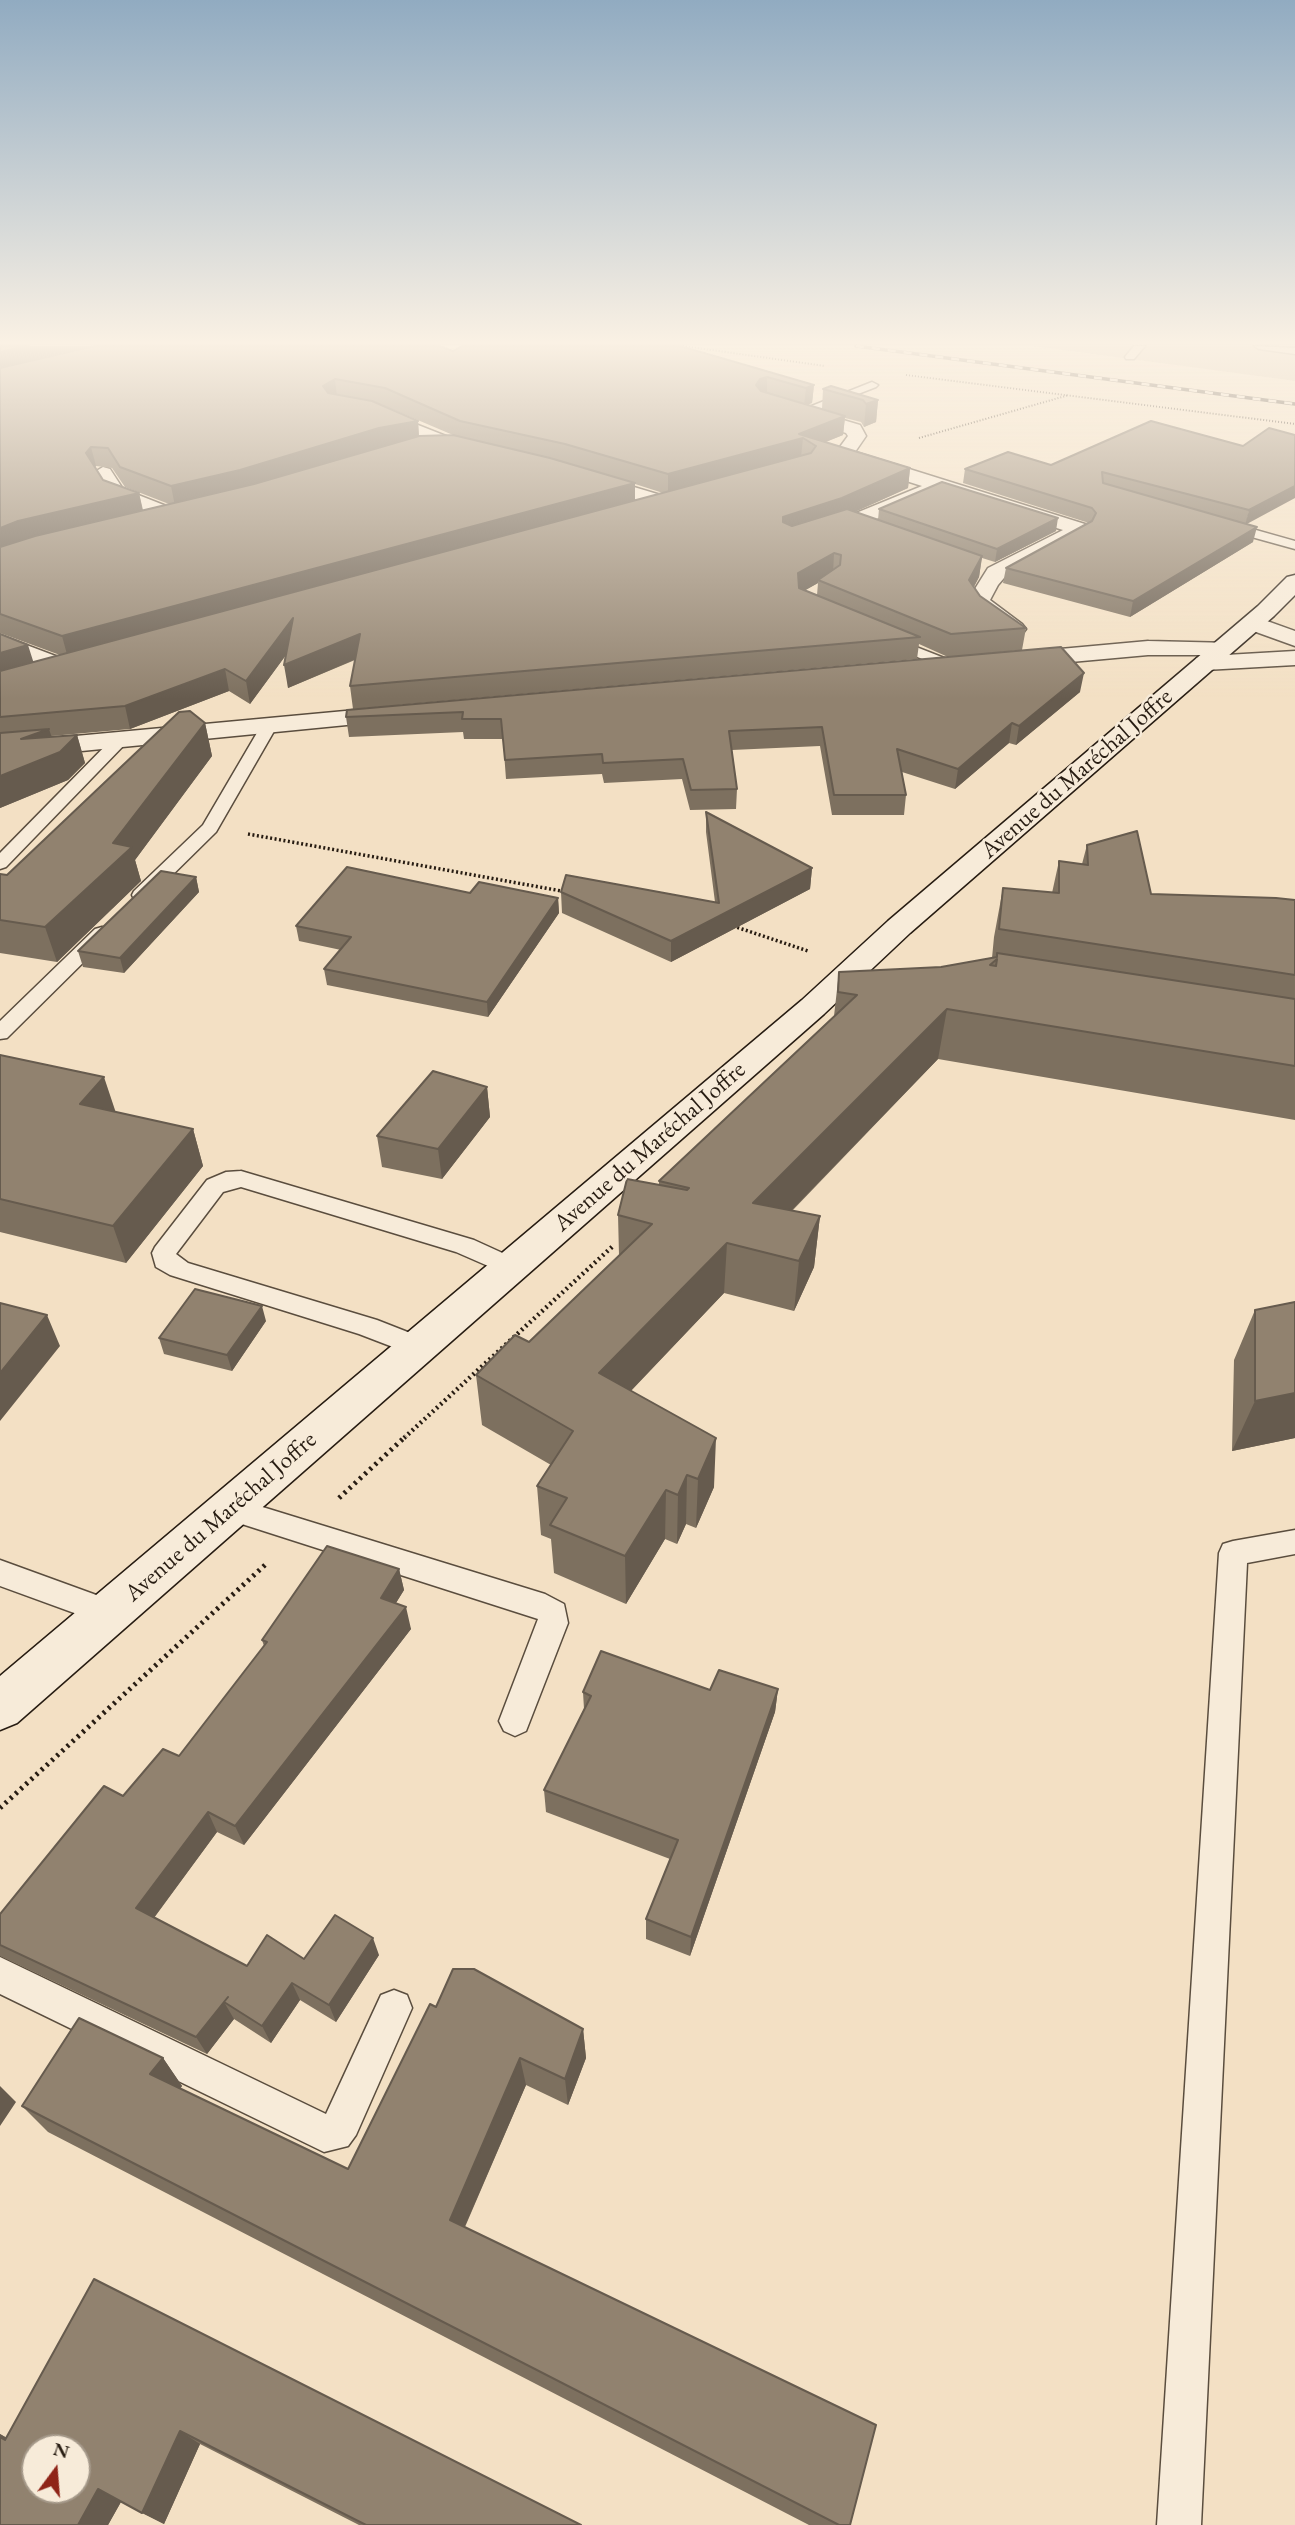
<!DOCTYPE html>
<meta charset="utf-8">
<style>
body{margin:0}
#map{position:relative;width:1295px;height:2525px;overflow:hidden;background:#f3e0c4;font-family:"EB Garamond",serif}
canvas{display:block}
.north{position:absolute;left:21px;top:2434px;width:70px;height:70px;box-sizing:border-box;background:#f7ebd9;border:2px solid #a49889;border-radius:50%;rotate:16deg;font-size:19px;font-weight:700;line-height:28px;text-align:center;color:#271c12}
.north::after{content:'';display:block;margin:auto;width:24px;height:32px;background:#8f2418;clip-path:polygon(50% 0,100% 100%,50% 72%,0 100%)}
</style>
<div id="map">
<canvas width="1295" height="2525"></canvas>
<div class="north">N</div>
</div>
<script>
const ctx = document.querySelector('canvas').getContext('2d');
ctx.lineJoin = 'round';
function fillPath(path, color) { ctx.fillStyle = color; ctx.fill(path, 'evenodd'); }
const toPath = rows => new Path2D(rows.map(r => 'M' + r).join(''));
function stroke(path, color, width, dash) { ctx.strokeStyle = color; ctx.lineWidth = width; ctx.lineCap = dash ? 'butt' : 'round'; ctx.setLineDash(dash || []); ctx.stroke(path); }
function label(font, color, halo, rows, align = 'center') {
  ctx.font = font + ' "EB Garamond",serif'; ctx.lineWidth = 5; ctx.setLineDash([]); ctx.textBaseline = 'middle'; ctx.strokeStyle = halo; ctx.fillStyle = color; for (const [text, x, y, turn = 0] of rows) {
    ctx.save(); ctx.translate(x, y); ctx.rotate((+turn || 0) * Math.PI / 180); ctx.textAlign = isNaN(turn) ? turn : align; if (halo) ctx.strokeText(text, 0, 0); ctx.fillText(text, 0, 0); ctx.restore();
  }
}
const green = toPath([
 [1033,346,1295,346,1295,381]
]);
const pathFar3 = toPath([
 [683,346,825,366],
 [906,375,1295,424],
 [919,438,1069,395]
]);
const pathFar2 = toPath([
 [248,834,567,892],
 [733,926,808,951]
]);
const pathFar1 = toPath([
 [404,1438,613,1246]
]);
const path = toPath([
 [339,1498,406,1436],
 [0,1808,265,1565]
]);
const lane = toPath([
 [1134,346,1145,346,1134,359,1126,359,1125,357,1134,346],
 [1254,346,1295,348,1295,354,1259,349,1254,346],
 [872,382,878,385,876,387,804,415,794,413,872,382],
 [1224,521,1295,541,1295,549,1219,528,1217,525,1224,521],
 [888,636,957,663,960,666,957,669,947,669,883,643,883,637,888,636],
 [269,721,277,726,216,832,148,899,134,899,132,895,134,891,203,825,261,726,269,721],
 [121,734,127,736,127,742,6,867,0,869,0,853,115,736,121,734],
 [102,927,109,929,112,933,109,937,7,1038,0,1039,0,1021,95,929,102,927],
 [241,1171,474,1240,520,1261,523,1267,520,1273,511,1276,456,1252,241,1187,223,1192,176,1254,188,1263,377,1320,428,1340,432,1347,428,1354,419,1357,359,1334,170,1275,156,1267,152,1253,155,1247,207,1180,226,1172,241,1171],
 [230,1497,545,1594,564,1604,568,1623,526,1731,515,1736,504,1731,499,1721,538,1619,220,1517,216,1509,220,1501,230,1497],
 [1295,1530,1295,1554,1247,1563,1201,2525,1157,2525,1219,1553,1223,1544,1233,1541,1295,1530],
 [0,1560,121,1604,125,1613,121,1622,110,1626,0,1586,0,1560],
 [0,1957,326,2114,381,1995,394,1990,407,1995,412,2008,356,2135,348,2146,324,2152,0,1994,0,1957]
]);
const street = toPath([
 [370,406,461,442,488,448,490,452,481,458,448,450,364,415,361,411,370,406],
 [796,406,860,425,866,436,855,452,1088,525,1091,529,1088,533,1004,578,998,585,990,600,1022,624,1026,629,1022,634,1006,634,978,615,968,600,988,568,1063,530,938,491,870,522,892,530,895,534,892,538,885,540,844,526,841,522,844,518,922,486,837,459,834,455,848,436,846,433,790,415,787,411,790,407,796,406],
 [103,467,110,469,123,489,179,511,182,515,172,521,109,497,93,473,103,467],
 [587,473,674,499,677,503,667,509,580,483,577,479,580,475,587,473],
 [1253,616,1295,631,1295,646,1245,628,1241,623,1245,618,1253,616],
 [0,635,74,663,77,668,74,673,65,675,0,650,0,635],
 [1148,641,1232,643,1236,648,1226,655,1295,651,1295,665,1205,670,1197,668,1193,663,1197,658,1217,655,1148,655,1016,667,1008,665,1004,660,1008,655,1016,653,1148,641],
 [399,706,408,709,412,714,408,719,0,759,0,743,399,706]
]);
const secondary = toPath([
 [1295,575,1295,595,1274,616,910,933,824,1014,17,1723,0,1730,0,1676,802,1000,888,921,1258,606,1287,577,1295,575]
]);
const rail = toPath([
 [856,346,1295,404]
]);
const wall = toPath([
 [0,346,453,351,680,346,814,385,812,403,807,405,822,409,823,389,878,400,876,422,864,427,861,422,845,418,843,435,825,442,910,468,908,488,855,512,878,520,879,509,1056,531,995,562,982,558,979,577,974,587,980,596,1026,628,1022,650,948,657,919,644,917,659,353,709,350,686,355,660,288,688,286,655,250,704,229,691,130,729,51,736,52,737,77,735,85,763,68,780,0,808,0,634,33,662,60,655,0,633],
 [383,406,387,407,453,435,419,436,418,421],
 [96,466,112,468,125,487,169,504,143,510,139,493,103,480,95,467],
 [635,484,663,493,635,500],
 [818,583,817,595,805,590],
 [1269,428,1246,524,1253,542,1130,617,1003,583,1006,568,1089,523,963,483,965,469,1051,465,1243,446],
 [1080,692,1016,745,1009,743,955,789,902,772,906,795,904,815,832,815,820,746,732,750,737,789,736,809,690,810,682,779,604,783,602,774,506,779,503,739,464,739,463,732,349,737,346,717,347,710],
 [205,723,212,756,135,860,141,881,57,962,0,953,0,874,7,875],
 [706,812,812,868,810,889,671,962,562,913,561,892,715,902,706,832],
 [1087,845,1151,894,1295,900,1295,1120,938,1059,792,1211,820,1216,814,1267,794,1311,724,1293,631,1391,714,1487,696,1528,686,1524,677,1544,665,1539,626,1604,554,1573,551,1539,541,1535,537,1486,551,1465,482,1425,476,1375,529,1342,619,1255,618,1215,659,1185,659,1181,834,1016,839,972,941,967,992,958,994,937,1003,888,1052,893,1059,861,1082,864],
 [196,877,199,892,124,973,83,967,78,951],
 [470,893,558,898,559,913,488,1017,327,985,324,969,341,950,299,941,296,926],
 [0,1055,116,1112,193,1129,203,1166,126,1263,0,1232],
 [487,1087,490,1117,442,1179,382,1167,377,1136],
 [1295,1302,1295,1438,1232,1451,1234,1360,1255,1310],
 [266,1321,232,1371,164,1354,159,1338],
 [399,1569,404,1590,396,1603,411,1629,244,1845,217,1832,154,1918,247,1966,304,1959,379,1955,336,2022,300,2000,271,2043,234,2019,207,2054,0,1956,0,1914,123,1796,179,1756,264,1646,262,1640],
 [778,1689,775,1712,690,1956,646,1939,646,1919,670,1859,546,1812,544,1790,584,1709,583,1692],
 [436,2007,583,2029,586,2058,568,2105,526,2085,465,2227,850,2525,809,2525,48,2132,22,2106,163,2058,182,2086,180,2089,348,2169],
 [94,2279,581,2525,359,2525,200,2444,164,2524,121,2502,108,2525,0,2525,0,2434,7,2438]
]);
const shadedWall = toPath([
 [29,346,110,346,0,371,0,352],
 [767,377,767,395,759,397,756,385,760,379],
 [335,379,337,397,325,404,323,386],
 [814,385,812,403,804,406,806,388],
 [878,400,876,422,864,427,866,404],
 [845,416,843,435,816,446,803,438,801,457,668,494,668,474,799,434],
 [418,421,419,440,175,506,171,486,379,428],
 [91,447,96,466,90,473,86,453],
 [910,468,908,488,841,518,782,538,783,517],
 [635,483,635,503,68,658,62,636],
 [1295,486,1295,498,1245,525,1249,510],
 [139,493,143,513,0,552,0,528,18,521],
 [1058,518,1056,531,995,562,997,549],
 [1257,527,1253,542,1130,617,1133,601],
 [834,553,833,574,818,580,818,583,797,595,798,573],
 [982,556,979,577,966,601,969,580],
 [293,618,297,640,250,704,246,681],
 [360,634,363,656,288,688,284,665],
 [28,645,35,667,0,677,0,653],
 [225,669,229,691,130,729,125,706],
 [1084,673,1080,692,1016,745,1019,726],
 [205,723,212,756,135,860,141,881,57,962,45,927,113,843],
 [1012,723,1009,743,955,789,958,769],
 [49,729,57,753,77,735,85,763,68,780,0,808,0,776,21,739],
 [812,868,810,889,671,962,671,941],
 [196,877,199,892,124,973,120,958],
 [558,898,559,913,488,1017,487,1002],
 [947,1009,938,1059,754,1249,753,1203],
 [104,1077,116,1113,80,1104],
 [487,1087,490,1117,442,1179,438,1149],
 [193,1129,203,1166,126,1263,113,1226],
 [820,1216,814,1267,794,1311,799,1261],
 [727,1243,724,1293,600,1423,599,1373],
 [262,1306,266,1321,232,1371,227,1355],
 [47,1315,60,1346,0,1421,0,1373],
 [1295,1393,1295,1438,1232,1451,1255,1401],
 [716,1438,714,1487,696,1528,698,1479],
 [687,1475,686,1524,677,1544,678,1495],
 [666,1490,665,1539,626,1604,625,1556],
 [399,1569,404,1590,386,1619,381,1598],
 [406,1607,411,1629,244,1845,235,1826],
 [778,1689,775,1712,690,1956,691,1937],
 [208,1812,217,1832,147,1927,136,1908],
 [373,1938,379,1955,336,2022,329,2005],
 [292,1983,300,2000,271,2043,262,2026],
 [228,1997,224,2002,234,2019,207,2054,196,2037],
 [583,2029,586,2058,568,2105,565,2079],
 [163,2058,182,2086,170,2101,150,2074],
 [520,2058,526,2085,458,2242,450,2220],
 [0,2086,16,2102,0,2126],
 [180,2431,200,2444,164,2524,142,2513],
 [0,2434,32,2453,0,2437],
 [98,2489,122,2500,108,2525,78,2525]
]);
const building = toPath([
 [0,346,29,346,0,352,0,346],
 [94,346,439,346,453,351,462,346,680,346,814,385,806,388,767,377,760,379,756,385,761,391,845,416,799,434,910,468,842,498,783,517,783,522,792,526,847,509,982,556,969,580,980,596,1026,628,951,634,818,580,840,565,841,555,834,553,798,573,799,588,920,637,350,686,360,634,284,665,293,618,246,681,225,669,125,706,0,717,0,671,811,453,816,446,803,438,668,474,565,444,460,421,385,388,335,379,323,386,328,393,372,401,418,421,379,428,240,470,171,486,120,467,108,448,91,447,86,453,103,480,139,493,18,521,0,528,0,368,94,346],
 [831,386,878,400,866,404,863,400,823,389,831,386],
 [1151,421,1243,446,1269,428,1295,435,1295,486,1249,510,1102,472,1103,483,1257,527,1133,601,1006,568,1092,521,1096,513,1092,508,965,469,1008,452,1051,465,1151,421],
 [453,435,550,458,635,483,62,636,0,614,0,547,35,536,254,484,419,436,453,435],
 [942,482,1058,518,997,549,879,509,942,482],
 [0,634,28,645,0,653,0,634],
 [1061,647,1084,673,1019,726,1012,723,958,769,897,749,906,795,834,795,822,727,729,731,737,789,691,790,683,759,603,763,602,754,505,760,501,719,462,719,463,712,346,717,347,710,1061,647],
 [190,711,205,723,113,843,132,847,45,927,0,920,0,874,7,875,179,712,190,711],
 [49,729,21,739,77,735,60,752,0,776,0,733,49,729],
 [706,812,812,868,671,941,561,892,566,875,719,903,706,812],
 [1137,831,1151,894,1276,898,1295,900,1295,975,999,929,1003,888,1059,893,1059,861,1088,865,1087,845,1137,831],
 [347,867,470,893,479,882,558,898,487,1002,324,969,351,937,296,926,347,867],
 [161,871,196,877,120,958,78,951,161,871],
 [997,953,1295,999,1295,1066,947,1009,753,1203,820,1216,799,1261,727,1243,599,1373,716,1438,698,1479,687,1475,678,1495,666,1490,625,1556,550,1525,567,1498,537,1486,573,1431,476,1375,515,1335,529,1342,652,1224,618,1215,627,1179,687,1190,689,1188,659,1181,857,995,838,992,839,972,941,967,997,957,997,953],
 [997,959,996,966,990,965,997,959],
 [0,1055,104,1077,80,1104,193,1129,113,1226,0,1199,0,1055],
 [433,1071,487,1087,438,1149,377,1136,433,1071],
 [195,1289,262,1306,227,1355,159,1338,195,1289],
 [1295,1302,1295,1393,1255,1401,1255,1310,1295,1302],
 [0,1303,47,1315,0,1373,0,1303],
 [327,1546,399,1569,381,1598,406,1607,235,1826,208,1812,136,1908,247,1966,267,1935,304,1959,335,1915,373,1938,329,2005,292,1983,262,2026,224,2002,228,1997,196,2037,0,1945,0,1914,104,1786,123,1796,163,1749,179,1756,267,1642,262,1640,327,1546],
 [601,1651,710,1690,719,1670,778,1689,691,1937,646,1919,678,1840,544,1790,591,1696,583,1692,601,1651],
 [453,1969,474,1969,583,2029,565,2079,520,2058,450,2220,876,2425,850,2525,839,2525,22,2106,79,2018,163,2058,150,2074,348,2169,430,2004,436,2007,453,1969],
 [94,2279,581,2525,366,2525,180,2431,142,2513,98,2489,78,2525,0,2525,0,2437,5,2440,94,2279],
 [35,2448,77,2448,77,2490,35,2490,35,2448]
]);
const streetNames = [
 ["Avenue du Maréchal Joffre",1077,774,-41],
 ["Avenue du Maréchal Joffre",650,1147,-41],
 ["Avenue du Maréchal Joffre",221,1517,-41]
];
fillPath(green, '#d0bfa6');
stroke(lane, '#5a4d3e', 3);
stroke(street, '#5a4d3e', 3);
stroke(secondary, '#271c12', 3);
stroke(pathFar3, '#271c12', 2, [1, 2]);
stroke(pathFar2, '#271c12', 3.5, [2, 2.5]);
stroke(pathFar1, '#271c12', 4.5, [2, 3.5]);
stroke(path, '#271c12', 5, [2.5, 4.5]);
fillPath(lane, '#f7ebd9');
fillPath(street, '#f7ebd9');
fillPath(secondary, '#f7ebd9');
stroke(rail, '#271c12', 3.5);
stroke(rail, '#f7ebd9', 2.5, [8]);
fillPath(wall, '#7d705f');
fillPath(shadedWall, '#665b4e');
fillPath(building, '#91826f');
stroke(building, '#665b4e', 2);
const sky = ctx.createLinearGradient(0, 0, 0, 699);
sky.addColorStop(0, '#91abc1');
sky.addColorStop(0.49, '#faf1e4');
sky.addColorStop(1, '#faf1e400');
ctx.fillStyle = sky;
ctx.fillRect(0, 0, 1295, 699);
label('24px', '#271c12', '#f7ebd9', streetNames);
</script>
